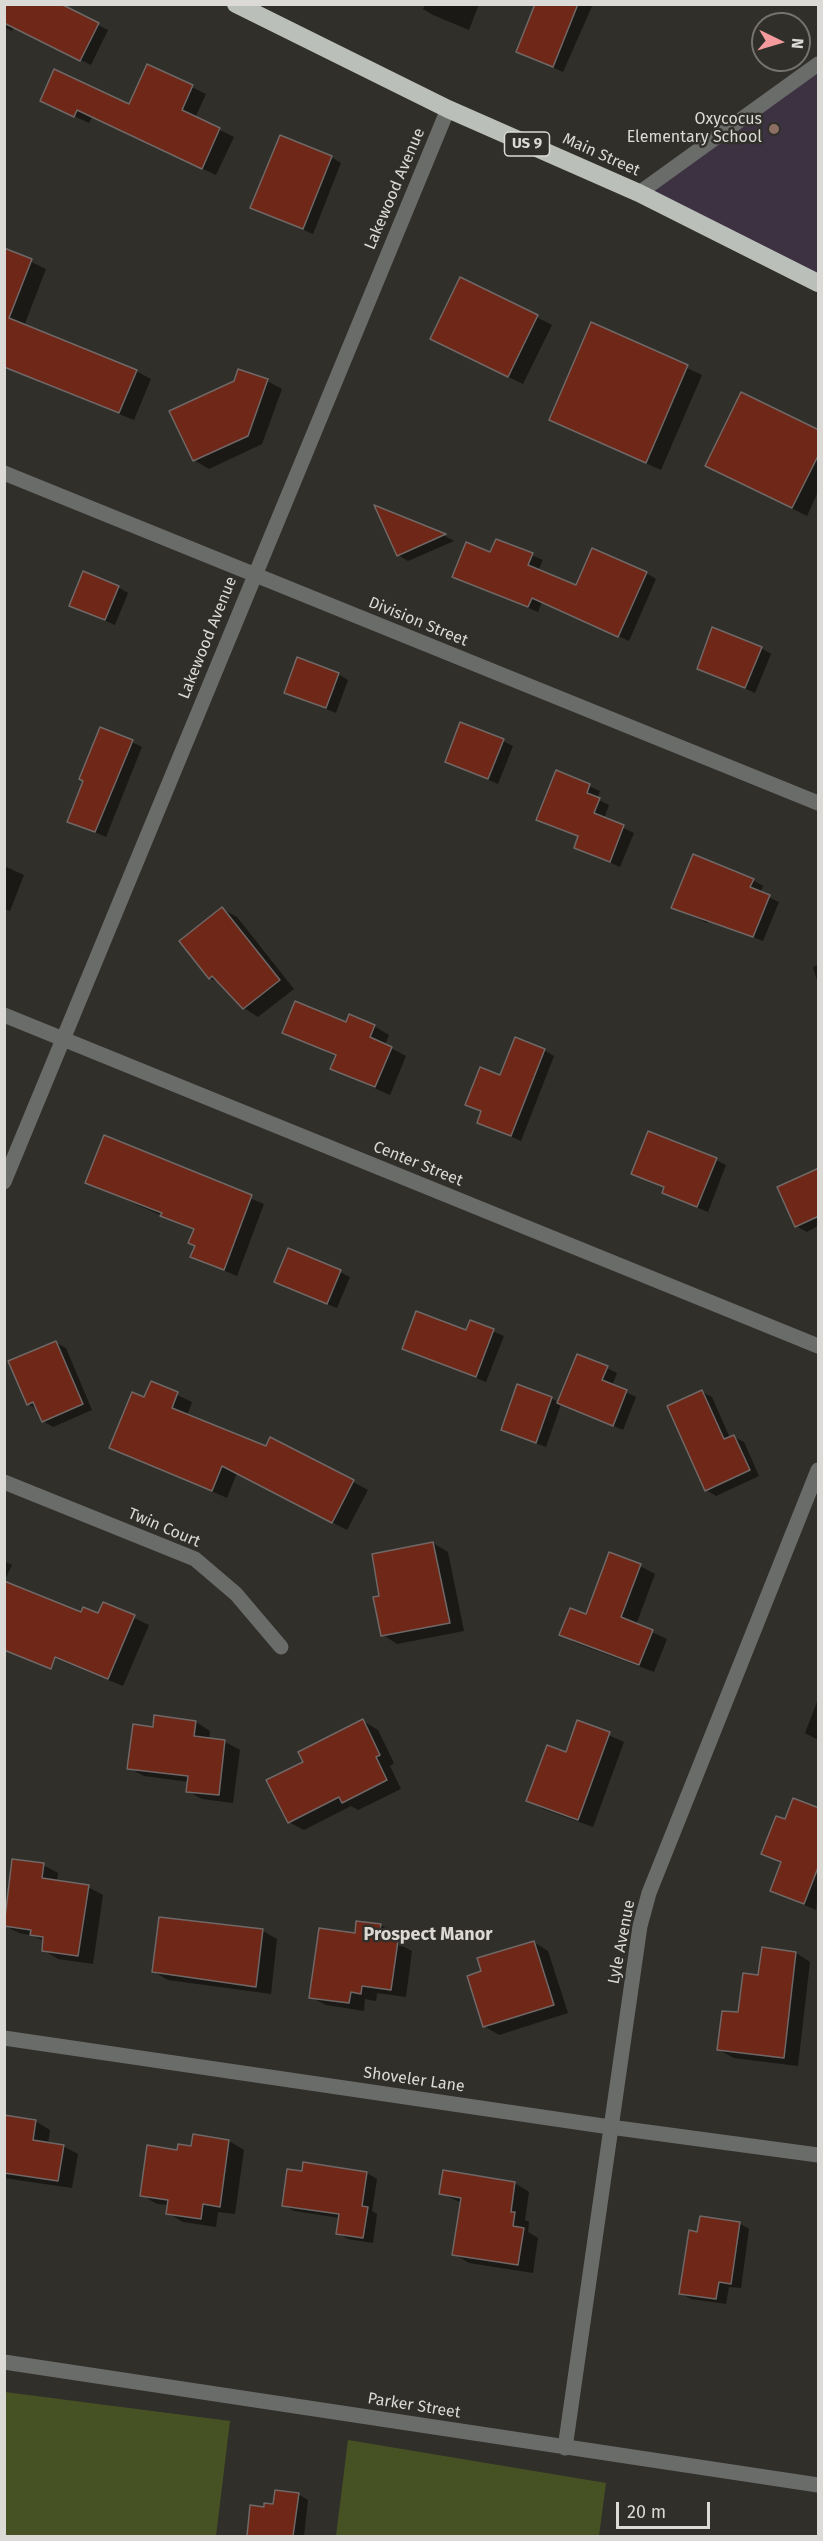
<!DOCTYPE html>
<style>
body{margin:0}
#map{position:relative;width:823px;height:2541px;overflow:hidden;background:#312f2a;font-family:"Fira Sans",sans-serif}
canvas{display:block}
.frame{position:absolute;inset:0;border:6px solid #dbdad7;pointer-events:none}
.north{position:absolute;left:751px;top:12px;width:60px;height:60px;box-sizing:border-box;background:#312f2a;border:2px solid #75736f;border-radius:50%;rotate:95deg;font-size:16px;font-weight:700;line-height:24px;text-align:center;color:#dbdad7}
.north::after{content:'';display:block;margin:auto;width:21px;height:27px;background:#f59b9e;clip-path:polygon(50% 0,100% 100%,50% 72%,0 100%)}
.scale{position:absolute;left:616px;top:2502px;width:94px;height:27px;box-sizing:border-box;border:3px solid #dbdad7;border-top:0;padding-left:8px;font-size:18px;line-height:21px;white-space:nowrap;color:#dbdad7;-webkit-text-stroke:4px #312f2a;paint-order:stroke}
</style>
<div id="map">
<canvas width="823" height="2541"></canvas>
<div class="frame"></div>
<div class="north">N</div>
<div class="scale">20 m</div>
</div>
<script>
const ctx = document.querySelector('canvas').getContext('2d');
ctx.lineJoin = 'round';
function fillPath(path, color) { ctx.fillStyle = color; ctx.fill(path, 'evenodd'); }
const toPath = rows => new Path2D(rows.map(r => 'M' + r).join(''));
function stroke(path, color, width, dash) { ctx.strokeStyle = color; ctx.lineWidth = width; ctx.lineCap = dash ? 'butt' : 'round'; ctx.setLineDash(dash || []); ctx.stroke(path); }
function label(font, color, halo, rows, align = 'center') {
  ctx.font = font + ' "Fira Sans",sans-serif'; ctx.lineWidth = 5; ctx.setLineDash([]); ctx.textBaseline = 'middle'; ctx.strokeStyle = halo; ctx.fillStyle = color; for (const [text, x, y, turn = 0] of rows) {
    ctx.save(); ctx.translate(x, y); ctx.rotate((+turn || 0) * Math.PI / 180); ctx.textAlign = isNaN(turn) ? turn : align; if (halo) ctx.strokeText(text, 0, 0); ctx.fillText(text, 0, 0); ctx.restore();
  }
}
const education = toPath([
 [818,64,818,283,639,193]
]);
const green = toPath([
 [5,2392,230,2421,216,2536,5,2536],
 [348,2440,606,2483,599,2536,336,2536]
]);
const shadow = toPath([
 [4,4,98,25,108,30,91,65,14,27,12,31,4,27],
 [425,4,479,4,469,30,433,15,423,9],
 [537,4,593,4,563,72,518,51],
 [148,66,206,94,195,118,234,137,216,175,92,117,89,123,56,108,129,106],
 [331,157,341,163,313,234,252,207],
 [4,249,46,269,24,326,136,371,151,379,134,420,47,385,4,360],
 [461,279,552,325,523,384,447,347],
 [592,324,702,375,661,470,550,420],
 [267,381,282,389,262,444,209,469,194,460],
 [818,432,818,492,807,516,707,466],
 [377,508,445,536,454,541,408,561,398,555],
 [497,541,543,560,538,571,577,587,646,573,656,579,629,641,542,602,538,612,454,577,491,554],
 [118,587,128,593,115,625,71,606],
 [761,648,771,654,755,693,699,668],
 [338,674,348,680,336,713,285,692],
 [503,741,513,746,498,784,446,762],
 [132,742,142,747,106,837,69,821],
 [557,772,600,791,597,799,609,805,604,819,634,833,620,867,575,847,579,837,538,819],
 [4,866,24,875,10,911,4,909],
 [753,880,763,886,760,893,779,902,763,941,709,920,707,923,673,907],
 [222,909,237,917,294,989,258,1017,244,1008,222,985,210,978],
 [818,965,818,984,813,967],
 [347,1024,374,1026,389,1035,385,1045,406,1056,390,1095,332,1069,337,1057,284,1033],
 [544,1050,554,1056,521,1141,478,1122,482,1112,467,1104,501,1077],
 [104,1137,264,1204,237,1276,192,1257,197,1246,195,1230,87,1183],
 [716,1160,726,1165,708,1212,673,1198,664,1192,665,1188,633,1174],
 [818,1170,818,1226,807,1232,796,1226],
 [340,1272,350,1277,337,1308,276,1282],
 [471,1322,504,1336,486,1382,403,1348,467,1332],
 [55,1342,66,1348,92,1410,53,1427,43,1421,38,1410,28,1404],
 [607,1368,617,1373,612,1386,636,1397,623,1430,561,1404,546,1447,502,1430,551,1398,559,1403],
 [152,1383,192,1402,187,1416,353,1482,368,1490,347,1530,237,1473,227,1498,111,1447,145,1399],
 [702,1392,712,1397,730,1438,734,1437,744,1442,759,1476,716,1496,706,1490],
 [433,1543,448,1552,464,1631,397,1644,383,1635,381,1597],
 [4,1561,12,1565,4,1582],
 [640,1566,655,1574,636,1625,667,1639,654,1672,576,1643,561,1634,587,1616],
 [104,1604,149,1625,123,1686,52,1657,82,1614,99,1615],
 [818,1699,818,1740,805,1733],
 [363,1721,378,1730,394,1763,390,1766,401,1789,358,1810,351,1806,304,1830,289,1822,305,1762],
 [196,1722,210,1731,209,1740,225,1742,240,1750,233,1803,202,1799,187,1791,189,1782,144,1776,129,1768,154,1728],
 [578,1722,624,1742,593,1827,543,1809,528,1800,566,1754],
 [818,1810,818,1891,816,1910,772,1891,782,1864,763,1853,786,1821],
 [13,1860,43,1865,58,1873,57,1882,88,1887,103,1895,93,1964,58,1959,43,1950,44,1941,34,1936,19,1933,4,1925],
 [381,1925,395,1934,394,1942,412,1951,406,1997,377,1993,376,2001,365,1999,364,2011,326,2005,311,1997,356,1935],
 [263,1931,277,1939,271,1994,168,1980,154,1972],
 [534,1942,548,1951,568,2013,499,2035,484,2026,483,1972],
 [796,1953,810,1962,798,2066,734,2058,719,2050,760,1976],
 [4,2117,35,2121,50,2130,48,2144,63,2146,78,2154,72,2188,4,2178],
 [194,2136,229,2141,244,2150,235,2214,218,2212,216,2227,183,2222,168,2213,169,2205,157,2204,142,2195,192,2148],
 [304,2164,367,2173,377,2179,372,2211,377,2214,373,2243,348,2239,338,2233,340,2218,294,2211,284,2205,303,2173],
 [515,2183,529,2192,525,2220,529,2222,528,2232,538,2238,533,2273,469,2263,454,2254,462,2203,440,2193],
 [739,2223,749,2229,741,2288,729,2287,726,2304,691,2299,680,2293,699,2233],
 [298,2494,308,2500,304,2536,248,2536,252,2507,265,2509]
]);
const building = toPath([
 [4,4,61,4,99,23,80,61,4,23,4,4],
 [535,4,578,4,553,67,516,52,535,4],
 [147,64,193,85,182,110,220,128,202,169,77,110,74,117,40,101,54,69,129,104,147,64],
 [280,135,332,156,303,229,250,208,280,135],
 [4,248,32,259,9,318,137,370,119,413,4,367,4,248],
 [460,277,538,315,508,377,430,339,460,277],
 [591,322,688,365,646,463,549,420,591,322],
 [238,369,268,379,248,436,193,461,169,411,234,381,238,369],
 [741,392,819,430,819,454,792,508,705,466,741,392],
 [374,505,446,534,397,556,374,505],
 [496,539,533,553,528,565,576,585,592,548,647,572,618,637,532,598,528,607,452,577,466,542,490,552,496,539],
 [83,571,119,586,105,620,69,606,83,571],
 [712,627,762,647,745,688,697,669,712,627],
 [297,657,339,673,326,708,284,693,297,657],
 [460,722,504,739,488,779,445,762,460,722],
 [100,727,133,740,95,832,67,822,83,781,79,779,100,727],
 [556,770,590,784,587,793,600,798,594,813,624,825,610,862,574,848,578,836,536,820,556,770],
 [693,854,754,879,750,887,770,895,753,937,671,908,693,854],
 [222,907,280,980,243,1009,212,976,209,979,179,941,222,907],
 [295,1001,346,1022,349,1014,375,1025,370,1037,392,1047,375,1087,330,1069,336,1055,282,1033,295,1001],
 [515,1037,545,1049,511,1136,477,1123,481,1111,465,1105,480,1067,500,1075,515,1037],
 [648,1131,717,1158,697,1207,662,1193,664,1187,631,1174,648,1131],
 [104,1135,252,1195,224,1270,190,1257,195,1246,188,1243,194,1229,160,1216,162,1213,85,1183,104,1135],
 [819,1168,819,1216,795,1227,777,1187,819,1168],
 [288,1248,341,1270,327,1304,274,1282,288,1248],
 [416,1311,466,1330,470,1320,494,1329,476,1377,402,1349,416,1311],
 [56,1341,83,1404,42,1422,33,1402,27,1405,8,1361,56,1341],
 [577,1354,608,1366,602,1380,627,1390,613,1426,557,1403,577,1354],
 [151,1381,178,1392,172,1408,266,1446,270,1437,354,1480,332,1523,222,1466,212,1491,109,1448,132,1392,144,1397,151,1381],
 [517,1384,552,1397,536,1443,501,1430,517,1384],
 [702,1390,724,1439,734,1435,750,1470,705,1491,667,1406,702,1390],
 [433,1542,450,1623,381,1636,373,1597,379,1596,372,1554,433,1542],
 [609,1552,641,1564,621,1617,653,1630,639,1665,559,1635,570,1608,586,1614,609,1552],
 [4,1581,81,1612,83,1607,98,1613,103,1602,135,1615,108,1679,55,1657,51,1669,4,1650,4,1581],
 [154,1715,196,1721,194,1736,225,1740,219,1795,186,1792,188,1776,127,1769,133,1724,153,1727,154,1715],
 [363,1719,380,1755,376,1757,387,1780,342,1803,339,1797,288,1823,266,1780,303,1762,298,1752,363,1719],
 [577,1720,610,1732,578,1820,526,1801,547,1745,566,1752,577,1720],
 [793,1798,819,1808,819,1865,804,1904,770,1891,781,1862,761,1854,776,1816,785,1819,793,1798],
 [12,1859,44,1863,42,1878,89,1885,78,1956,42,1951,43,1937,30,1935,31,1930,4,1926,12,1859],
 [159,1917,263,1929,256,1987,152,1972,159,1917],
 [356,1921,381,1924,379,1939,398,1941,391,1990,362,1986,361,1994,351,1992,349,2003,309,1998,319,1928,355,1933,356,1921],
 [534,1941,554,2005,483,2027,467,1976,481,1971,477,1958,534,1941],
 [762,1947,796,1952,784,2058,717,2050,722,2011,738,2012,743,1973,758,1975,762,1947],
 [4,2115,36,2120,33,2140,64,2145,58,2181,4,2173,4,2115],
 [193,2134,229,2140,220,2207,203,2204,201,2219,166,2214,168,2200,140,2196,147,2145,177,2150,178,2144,191,2146,193,2134],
 [303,2162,367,2172,362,2206,368,2207,363,2238,336,2234,339,2214,282,2206,287,2169,302,2171,303,2162],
 [443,2170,515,2182,511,2212,515,2212,513,2226,524,2228,518,2265,452,2255,461,2198,439,2194,443,2170],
 [700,2216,740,2222,731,2284,719,2282,716,2299,679,2294,689,2230,697,2232,700,2216],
 [275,2490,299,2493,293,2536,247,2536,250,2505,264,2507,264,2503,273,2504,275,2490]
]);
const minor = toPath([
 [639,193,818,64],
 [4,473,818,803],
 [4,1015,818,1346],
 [4,1182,448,109],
 [4,1482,195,1559,236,1594,281,1647],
 [4,2038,610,2127,818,2155],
 [4,2362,818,2485],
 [565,2448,640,1926,649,1893,818,1470]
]);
const highway = toPath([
 [236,4,448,109,639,193,818,283]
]);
const markers = [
 [774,129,6,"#8d6e63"]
];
const shields = [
 [527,144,45]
];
const shieldNames = [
 ["US 9",527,144]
];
const poiNames = [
 ["Oxycocus",762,120],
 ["Elementary School",762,138]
];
const streetNames = [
 ["Main Street",601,155,24],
 ["Lakewood Avenue",395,189,-67],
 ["Division Street",418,622,22],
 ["Lakewood Avenue",208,638,-68],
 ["Center Street",418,1164,22],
 ["Twin Court",164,1528,23],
 ["Lyle Avenue",622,1942,-79],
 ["Shoveler Lane",414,2080,8],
 ["Parker Street",414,2406,9]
];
const neighbourhoodNames = [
 ["Prospect Manor",428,1935]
];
fillPath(education, '#3d3241');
fillPath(green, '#475224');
fillPath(shadow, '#0007');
fillPath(building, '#6f2717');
stroke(building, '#6f6867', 1.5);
stroke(minor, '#6a6c6a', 15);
stroke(highway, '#babfba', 18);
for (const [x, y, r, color] of markers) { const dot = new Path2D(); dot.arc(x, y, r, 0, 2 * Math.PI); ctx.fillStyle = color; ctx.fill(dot); stroke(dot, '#312f2a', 2); }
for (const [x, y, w] of shields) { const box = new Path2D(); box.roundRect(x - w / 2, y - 12, w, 24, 4.5); ctx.fillStyle = '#312f2a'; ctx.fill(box); stroke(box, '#dbdad7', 1.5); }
label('bold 15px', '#dbdad7', null, shieldNames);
label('16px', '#dbdad7', '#312f2a', poiNames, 'right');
label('16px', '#dbdad7', '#312f2a', streetNames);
label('bold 18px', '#dbd8d2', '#312f2a', neighbourhoodNames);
</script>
